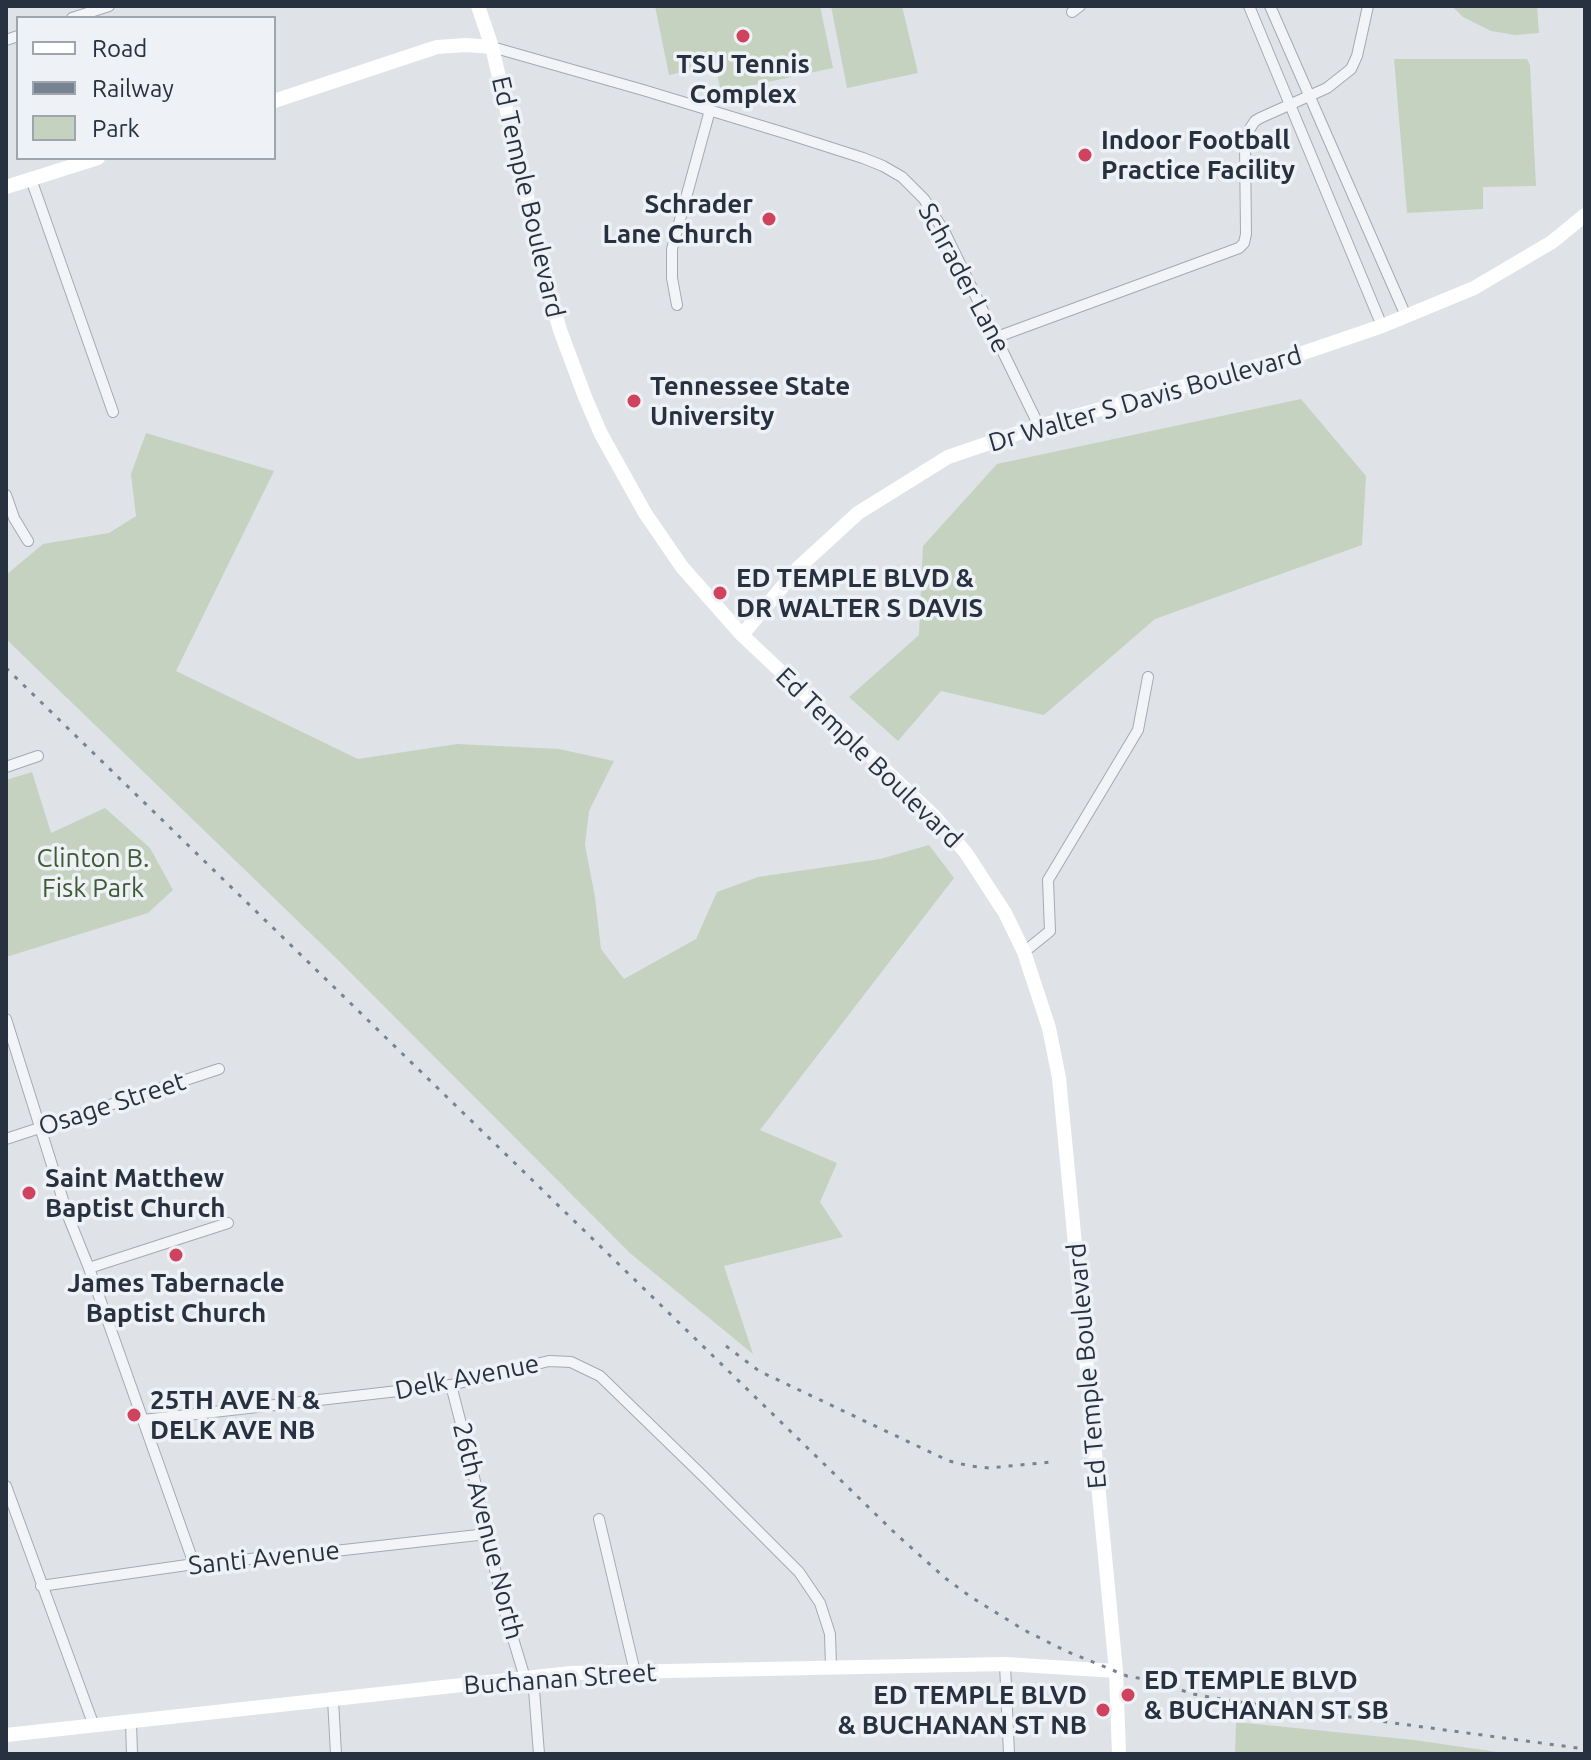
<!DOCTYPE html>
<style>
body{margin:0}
#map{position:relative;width:1591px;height:1760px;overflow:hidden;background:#dfe3e8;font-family:Ubuntu,sans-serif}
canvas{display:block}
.frame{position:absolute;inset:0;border:8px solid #283140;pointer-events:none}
.legend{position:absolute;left:16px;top:16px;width:260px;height:144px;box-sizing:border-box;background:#eef2f6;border:2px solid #9fa5ad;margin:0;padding:10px 14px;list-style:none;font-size:24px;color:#283140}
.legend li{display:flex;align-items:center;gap:16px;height:40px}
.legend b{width:40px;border:2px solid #9fa5ad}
</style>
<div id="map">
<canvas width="1591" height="1760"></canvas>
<div class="frame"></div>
<ul class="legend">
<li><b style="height:10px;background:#fff"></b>Road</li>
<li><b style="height:10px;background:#788392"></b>Railway</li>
<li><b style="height:22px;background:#c5d2c0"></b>Park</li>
</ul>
</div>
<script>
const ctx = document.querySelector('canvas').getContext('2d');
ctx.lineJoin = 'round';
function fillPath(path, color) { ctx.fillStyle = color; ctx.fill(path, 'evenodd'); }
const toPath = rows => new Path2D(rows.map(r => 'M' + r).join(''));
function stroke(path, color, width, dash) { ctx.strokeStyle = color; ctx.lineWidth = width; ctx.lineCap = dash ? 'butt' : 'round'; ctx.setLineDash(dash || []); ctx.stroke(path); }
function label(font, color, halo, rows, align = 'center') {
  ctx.font = font + ' Ubuntu,sans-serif'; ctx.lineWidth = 7; ctx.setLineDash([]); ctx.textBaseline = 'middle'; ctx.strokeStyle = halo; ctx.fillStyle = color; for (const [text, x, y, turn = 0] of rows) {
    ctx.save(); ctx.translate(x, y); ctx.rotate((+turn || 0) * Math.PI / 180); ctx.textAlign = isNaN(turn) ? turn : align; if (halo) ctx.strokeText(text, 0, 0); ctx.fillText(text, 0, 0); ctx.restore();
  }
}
const green = toPath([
 [655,6,820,6,833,68,721,92,715,65,669,75],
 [831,6,902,6,918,73,847,88],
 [1452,6,1537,6,1539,33,1515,35,1491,31,1463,17],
 [1394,59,1527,59,1530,65,1536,186,1483,187,1483,209,1407,213],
 [1301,399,1366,476,1362,545,1155,619,1044,715,941,691,898,741,849,697,919,635,923,546,997,464],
 [146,433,274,471,176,671,358,759,457,744,559,749,614,761,589,811,585,845,595,897,601,949,624,979,696,939,717,892,758,877,880,859,929,845,954,878,760,1130,837,1163,820,1202,843,1237,724,1266,753,1354,631,1254,335,957,6,639,6,575,43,544,109,533,136,516,131,474],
 [32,772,51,833,105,808,150,848,173,890,148,913,6,957,6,780],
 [1236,1722,1414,1740,1511,1754,1235,1754]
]);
const street = toPath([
 [1249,6,1382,326],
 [1270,6,1406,316],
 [1072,12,1080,6],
 [72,18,109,6],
 [6,40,18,36],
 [492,47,643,90,788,134,863,158,883,166,902,177,924,199,945,233,1039,426],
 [31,179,113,412],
 [677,305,672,278,672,249,710,110],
 [997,337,1239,248,1244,243,1246,234,1245,145,1249,130,1255,121,1260,118,1327,88,1351,69,1357,56,1368,6],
 [6,495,14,518,28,541],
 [6,767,38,756],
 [1024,952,1050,931,1048,880,1138,730,1148,677],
 [6,1019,68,1216,89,1268,194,1564],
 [6,1139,219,1069],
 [89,1268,228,1223],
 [451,1385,469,1455,504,1609,525,1678],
 [143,1420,451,1385,549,1361,571,1362,600,1376,705,1478,799,1572,820,1603,830,1634,831,1667],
 [6,1486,94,1726],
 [599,1519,635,1672],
 [41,1586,194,1564,317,1553,487,1534],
 [1005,1664,1009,1754],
 [533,1677,539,1754],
 [333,1699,336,1754],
 [131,1722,132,1754]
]);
const secondary = toPath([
 [478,6,492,47,550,295,560,330,585,397,601,434,645,513,682,567,742,635,933,815,966,853,1005,913,1024,952,1049,1028,1059,1078,1116,1671,1119,1754],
 [274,101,437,47,466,45,492,47],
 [6,187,98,158],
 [742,635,798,568,858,513,948,457,1039,426,1297,355,1382,326,1474,288,1552,242,1585,215],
 [6,1735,571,1673,1005,1664,1116,1671]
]);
const rail = toPath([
 [6,668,896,1534,945,1578,971,1597,1024,1630,1066,1651,1127,1676,1154,1681,1193,1694,1232,1701,1585,1749],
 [726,1346,759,1371,949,1461,970,1466,989,1468,1051,1462]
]);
const markers = [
 [743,36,8,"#cf435e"],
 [1085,155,8,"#cf435e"],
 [769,219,8,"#cf435e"],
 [634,401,8,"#cf435e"],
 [720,593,8,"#cf435e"],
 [29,1193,8,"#cf435e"],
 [176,1255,8,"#cf435e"],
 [134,1415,8,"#cf435e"],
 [1128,1695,8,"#cf435e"],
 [1103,1710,8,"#cf435e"]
];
const poiNames = [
 ["TSU Tennis",743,64,"center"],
 ["Complex",743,94,"center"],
 ["Indoor Football",1101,140],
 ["Practice Facility",1101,170],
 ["Schrader",753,204,"right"],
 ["Lane Church",753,234,"right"],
 ["Tennessee State",650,386],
 ["University",650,416],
 ["ED TEMPLE BLVD &",736,578],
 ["DR WALTER S DAVIS",736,608],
 ["Saint Matthew",45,1178],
 ["Baptist Church",45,1208],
 ["James Tabernacle",176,1283,"center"],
 ["Baptist Church",176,1313,"center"],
 ["25TH AVE N &",150,1400],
 ["DELK AVE NB",150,1430],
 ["ED TEMPLE BLVD",1144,1680],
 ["& BUCHANAN ST SB",1144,1710],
 ["ED TEMPLE BLVD",1087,1695,"right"],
 ["& BUCHANAN ST NB",1087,1725,"right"]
];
const streetNames = [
 ["Ed Temple Boulevard",528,197,77],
 ["Schrader Lane",964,278,62],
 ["Dr Walter S Davis Boulevard",1145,399,-16],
 ["Ed Temple Boulevard",869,758,44],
 ["Osage Street",112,1104,-18],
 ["Ed Temple Boulevard",1087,1366,-95],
 ["Delk Avenue",467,1377,-11],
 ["26th Avenue North",488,1531,76],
 ["Santi Avenue",264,1558,-6],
 ["Buchanan Street",560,1679,-4]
];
const parkNames = [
 ["Clinton B.",93,858],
 ["Fisk Park",93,888]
];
fillPath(green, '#c5d2c0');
stroke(street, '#a4aab2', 12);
stroke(street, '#f2f4f7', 10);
stroke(secondary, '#fff', 14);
stroke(rail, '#788392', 3, [4, 8]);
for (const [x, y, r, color] of markers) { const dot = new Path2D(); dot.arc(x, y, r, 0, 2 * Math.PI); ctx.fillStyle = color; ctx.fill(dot); stroke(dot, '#eef2f6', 3); }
label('bold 26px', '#283140', '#eef2f6', poiNames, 'left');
label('26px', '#283140', '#eef2f6', streetNames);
label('26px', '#3e5b35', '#eef2f6', parkNames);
</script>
